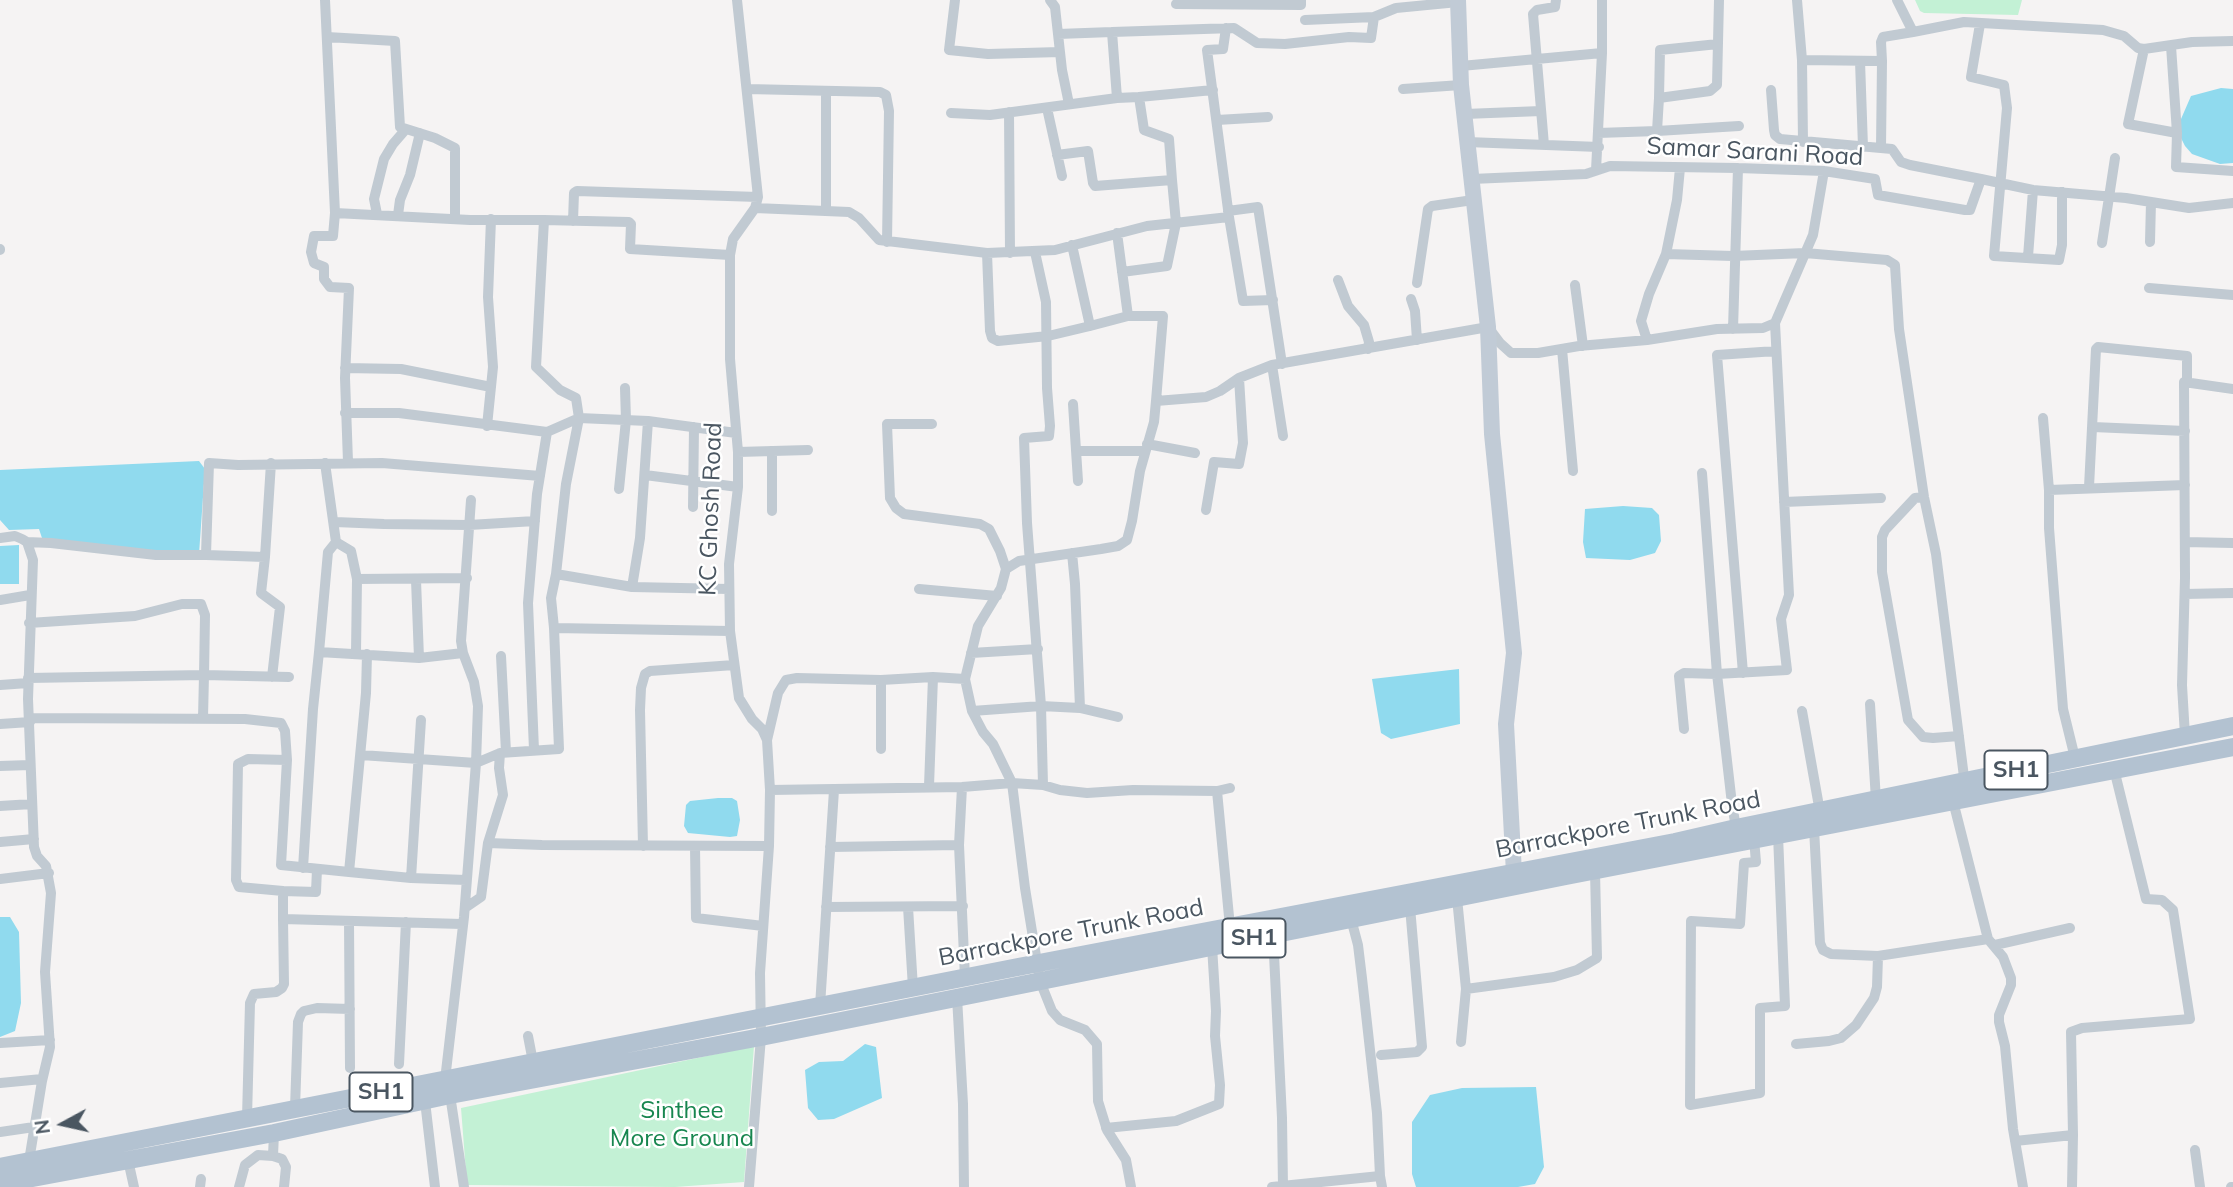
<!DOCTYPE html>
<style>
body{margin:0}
#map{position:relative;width:2233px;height:1187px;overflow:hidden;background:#f5f3f3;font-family:Mulish,sans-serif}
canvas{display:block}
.north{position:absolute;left:28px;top:1089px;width:70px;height:70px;-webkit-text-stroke:5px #fff;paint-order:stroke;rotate:262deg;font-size:19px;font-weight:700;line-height:28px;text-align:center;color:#4a5661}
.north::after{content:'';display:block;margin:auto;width:24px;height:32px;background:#4a5661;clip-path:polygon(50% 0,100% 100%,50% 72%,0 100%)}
</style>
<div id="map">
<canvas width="2233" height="1187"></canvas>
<div class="north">N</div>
</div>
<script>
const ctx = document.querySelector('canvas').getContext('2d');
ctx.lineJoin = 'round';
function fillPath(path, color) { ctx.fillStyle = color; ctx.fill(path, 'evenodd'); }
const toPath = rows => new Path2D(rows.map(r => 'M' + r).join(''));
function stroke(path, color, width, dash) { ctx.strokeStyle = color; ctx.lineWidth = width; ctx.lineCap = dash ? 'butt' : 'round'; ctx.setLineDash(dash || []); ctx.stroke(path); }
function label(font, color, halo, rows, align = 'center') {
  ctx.font = font + ' Mulish,sans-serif'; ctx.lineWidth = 5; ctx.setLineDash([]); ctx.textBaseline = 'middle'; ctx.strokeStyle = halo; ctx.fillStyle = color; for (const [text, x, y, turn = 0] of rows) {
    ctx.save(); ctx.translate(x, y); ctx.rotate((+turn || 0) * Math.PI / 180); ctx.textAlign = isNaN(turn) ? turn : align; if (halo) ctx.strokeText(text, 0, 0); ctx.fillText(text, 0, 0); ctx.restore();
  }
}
const green = toPath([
 [1915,0,2022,0,2018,15,1924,13,1920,11],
 [754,1046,744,1182,675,1187,467,1185,461,1108]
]);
const water = toPath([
 [2221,88,2233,89,2233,163,2220,164,2192,154,2185,146,2180,136,2181,119,2191,96],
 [199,461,205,469,199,554,167,555,42,538,39,529,9,530,0,520,0,470],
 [1623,506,1652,508,1659,515,1661,541,1655,553,1630,560,1586,558,1583,542,1585,509],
 [19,545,19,584,0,584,0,546],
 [1459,669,1460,724,1391,739,1381,733,1372,679],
 [718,798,732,798,737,801,740,820,737,836,730,837,688,833,684,826,686,805,690,801],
 [0,917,10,917,19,932,21,1003,15,1031,0,1037],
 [865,1044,876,1047,882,1098,834,1119,818,1120,808,1108,805,1070,819,1062,843,1061],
 [1536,1087,1544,1167,1535,1184,1518,1187,1416,1187,1412,1174,1412,1122,1430,1095,1462,1088]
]);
const street = toPath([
 [325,0,335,213,470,220,544,220,536,367,560,390,576,398,579,418,648,421,640,538,632,587,729,589],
 [737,0,758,197,755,208,733,239,730,255,730,359,738,452,738,487,729,564,730,631,739,698,752,719,762,729,767,740,770,790,769,846,760,973,761,1037,749,1187],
 [955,0,949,50,988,54,1060,52],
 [1050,0,1055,7,1062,70,1069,104],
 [1797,0,1802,60,1882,61,1881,148],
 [1897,0,1913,32,1964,22,2103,30,2124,36,2138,48,2144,49,2192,42,2233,41],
 [1176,4,1301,5,1301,0],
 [1305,20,1374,17],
 [1980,24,1971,77,2004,85,2007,108,1994,256,2059,260,2062,245,2062,192],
 [1226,28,1223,49,1207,50,1229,217],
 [1058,34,1112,32],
 [327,37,395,41,400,127,435,138,455,148,455,218],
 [2144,49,2128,124,2177,133,2171,46],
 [1602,53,1602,0],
 [1802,60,1803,142],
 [1860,61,1863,147],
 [1882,61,1881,42,1883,37,1913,32],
 [1461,66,1602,53,1596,170],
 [747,89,880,92,886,95,889,111,887,242],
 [1403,89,1461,85],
 [1771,90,1774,130,1775,135,1780,139,1892,149,1901,162,1910,165,1981,179],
 [826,91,826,211],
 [1139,97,1213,90],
 [1659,98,1660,50,1718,44],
 [1047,108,1062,176],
 [1009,112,1010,253],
 [951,113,990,115,1117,98,1112,32,1234,28,1257,43,1285,44,1349,37,1371,38,1374,17,1396,8,1458,2],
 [1465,114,1541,111],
 [1217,120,1268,117],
 [1657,131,1739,126],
 [1598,133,1657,131,1659,98,1710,91,1717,85,1719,0],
 [2177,133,2176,167,2233,171],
 [1467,142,1599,147],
 [1544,145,1533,14,1537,10,1555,7,1556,0],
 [1057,155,1088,151,1093,183,1095,186,1172,180,1169,139,1144,130,1139,97,1117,98],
 [1472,179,1586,174,1610,166,1738,168,1824,171,1875,179,1878,195,1965,210,1970,210,1981,179,2033,190,2126,198,2189,208,2233,203],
 [755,208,849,212,859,218,879,240,987,253,1055,250,1147,226,1229,217,1243,301,1273,300],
 [1228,211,1258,207,1282,364],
 [335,213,333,236,314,236,311,252,314,263,324,267,324,279,330,287,349,288,345,378,348,462],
 [377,214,374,199,384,159,393,144,406,129],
 [398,215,400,200,410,175,420,133],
 [544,220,629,222,631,224,630,249,730,255],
 [573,221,574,193,577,191,758,197],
 [1117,233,1128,316],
 [2150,242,2151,202],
 [2102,243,2115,158],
 [1072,245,1090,326,1128,316,1163,316,1156,401],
 [0,250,0,249],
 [1035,252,1046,302,1047,388,1050,426,1049,436,1024,438,1027,523,1041,706,1043,785],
 [987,253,990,331,992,338,998,341,1048,336,1090,326],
 [1666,254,1733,256,1805,253,1887,260,1895,265,1899,329,1924,497,1936,554,1965,785],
 [2028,257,2033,190],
 [1122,272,1167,266,1176,223,1172,180],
 [1338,280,1348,306,1364,325,1369,342,1368,349],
 [1417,283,1428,209,1432,206,1473,200],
 [1575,285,1583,346],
 [2149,288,2233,295],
 [1411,299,1415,311,1417,340],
 [1733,329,1738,168],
 [1647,340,1641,321,1649,294,1666,254,1677,200,1680,168],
 [1562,349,1573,471],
 [1272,365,1283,436],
 [345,368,401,369,491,387],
 [1073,404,1078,481],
 [345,413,399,413,547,432],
 [579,418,566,484,556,574,632,587],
 [2043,418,2049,490],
 [648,421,736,433],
 [932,424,887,424,890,498,896,508,904,514,980,524,989,529,1000,551,1006,569,1001,588,978,626,965,679,972,711,983,732,993,744,1012,783,1043,785,1060,790,1087,793,1133,790,1217,791,1230,788],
 [487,426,493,367,488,297,491,219],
 [2093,427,2185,431],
 [1147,444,1195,453],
 [772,451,772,511],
 [1076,451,1145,451],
 [738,452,808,450],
 [271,463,265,557,261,593,280,607,272,677],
 [325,463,336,542,351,551,357,579,467,578],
 [645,475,738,487],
 [2089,487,2096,349,2098,347,2187,356,2187,382],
 [619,489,626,420,625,388],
 [1924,497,1915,498,1885,530,1882,537,1882,572,1908,720,1923,737,1933,738,1959,736],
 [1784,502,1881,498],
 [693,507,694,427],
 [1206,510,1214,462,1239,464,1243,443,1239,378],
 [335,522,384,524,469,525,535,521],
 [0,538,15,536,22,539,27,542,33,560,28,699,34,847,37,856,46,866,51,893,45,972,50,1047,42,1081,29,1161],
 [27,542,51,543,156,555,206,555,209,463,238,465,382,463,540,476],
 [2185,542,2233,543],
 [1072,553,1075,584,1080,708],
 [206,555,265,557],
 [1006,569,1019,561,1101,549,1118,546,1127,540,1132,521,1140,471,1154,422,1156,401,1206,397,1220,391,1239,378,1272,365,1488,327,1500,343,1511,353,1538,353,1579,346,1647,340,1717,329,1763,328,1775,323,1813,235,1824,171],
 [556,574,551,598,554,628,730,631],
 [416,580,419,658],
 [919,589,997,596],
 [2185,594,2233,593],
 [0,600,30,595],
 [29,623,135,616,182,604,201,604,205,615,204,675,289,677],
 [319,652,328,552,336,542],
 [356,653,357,579],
 [971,653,1038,649],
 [367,654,366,693,349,872,411,878,466,880],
 [501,656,506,752],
 [1743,673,1717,355,1776,351],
 [28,678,204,675,203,718],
 [881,680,881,749],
 [0,685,28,683],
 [1870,704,1876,800],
 [972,711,1041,706,1080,708,1118,717],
 [1802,711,1820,812],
 [30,718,245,719,281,723,285,731,287,760,281,865,349,872],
 [0,724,30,722],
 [1684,729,1679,676,1684,673,1717,674,1702,473],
 [2185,736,2182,685,2185,578,2184,382,2233,389],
 [767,740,778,693,786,680,797,678,881,680,933,677],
 [534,750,528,603,537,494,547,432,579,418],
 [361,755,476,763,500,753],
 [2075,758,2063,709,2049,528,2049,490,2185,485],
 [287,760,248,759,238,764,236,880,239,887,283,891,283,919,462,924],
 [0,766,30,765],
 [929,786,933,677,965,679],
 [962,787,959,845,965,978],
 [770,790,962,787,1012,783,1025,888,1040,981,1052,1011,1060,1020,1085,1030,1097,1044,1098,1101,1107,1130,1126,1160,1131,1187],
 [1217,791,1230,927],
 [0,806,32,804],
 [1814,828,1820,943,1823,950,1831,954,1878,956],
 [1739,831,1736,828,1732,804,1717,674,1787,670,1781,619,1789,595,1775,323],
 [1754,839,1756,862,1744,863,1740,924,1691,921,1690,1105,1760,1093,1760,1008,1785,1006,1778,835],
 [0,842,34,839],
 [488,843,542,845,769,846],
 [643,846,640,710,641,688,645,674,650,671,734,665],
 [695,846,696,918,763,926],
 [830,847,959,845],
 [303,868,313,709,319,652,419,658,463,653],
 [411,878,421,720],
 [0,879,49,873],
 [283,891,316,892,317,869],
 [1457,898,1466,989,1461,1042],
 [826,907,963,906],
 [908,907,913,988],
 [465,908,481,897,488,843,503,795,499,768,500,753,559,749,554,628],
 [1350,915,1358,945,1362,978,1377,1113,1380,1176],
 [349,921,350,1068],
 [1273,934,1282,1118,1283,1187],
 [1988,939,2003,957,2011,978,2011,985,1999,1015,1999,1022,2005,1046,2013,1129,2023,1187],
 [1995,945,2070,928],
 [1466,989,1554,977,1577,970,1597,958,1595,871],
 [957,997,963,1104,964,1187],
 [820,1006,834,790],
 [528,1036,533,1062],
 [0,1043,50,1040],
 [1796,1044,1829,1041,1841,1038,1856,1025,1874,998,1877,987,1878,956,1988,939,1953,801],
 [1381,1055,1417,1052,1422,1047,1410,907],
 [399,1064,406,922],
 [0,1083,42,1079],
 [425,1101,435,1187],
 [295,1108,298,1022,301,1014,304,1011,317,1008,350,1009],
 [247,1118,250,1003,254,994,276,992,282,988,284,984,283,919],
 [1106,1128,1176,1121,1219,1104,1220,1085,1215,1036,1216,1011,1212,946],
 [0,1132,34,1127],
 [274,1133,273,1156,282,1159,286,1167,284,1187],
 [2015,1141,2073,1135,2071,1032,2082,1028,2190,1019,2173,910,2162,900,2146,899,2114,769],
 [2195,1150,2200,1187],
 [128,1160,134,1187],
 [200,1187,201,1179],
 [239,1187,245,1165,258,1155,273,1156],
 [464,1187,450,1095,445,1080,464,917,476,763,478,706,474,682,463,653,461,641,471,500],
 [1272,1187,1380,1176,1382,1187],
 [2072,1187,2073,1135],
 [2231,1187,2233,1187]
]);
const secondary = toPath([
 [1458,0,1461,85,1488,327,1492,434,1514,653,1506,724,1514,873]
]);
const primary = toPath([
 [0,1167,1018,967,1675,842,1736,828,2233,726],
 [0,1184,274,1133,450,1095,761,1037,1566,876,2233,747]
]);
const shields = [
 [2016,770,63],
 [1254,938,63],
 [381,1092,63]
];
const shieldNames = [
 ["SH1",2016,770],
 ["SH1",1254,938],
 ["SH1",381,1092]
];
const streetNames = [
 ["Samar Sarani Road",1755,152,3],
 ["KC Ghosh Road",711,509,-88],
 ["Barrackpore Trunk Road",1628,825,-11],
 ["Barrackpore Trunk Road",1071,933,-11]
];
const parkNames = [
 ["Sinthee",682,1111],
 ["More Ground",682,1139]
];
fillPath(green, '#c3f1d5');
fillPath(water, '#90daee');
stroke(street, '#c1cad2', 10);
stroke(secondary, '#c1cbd6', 16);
stroke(primary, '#b3c2d1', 18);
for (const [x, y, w] of shields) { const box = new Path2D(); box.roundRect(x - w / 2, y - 19.5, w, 39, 5); ctx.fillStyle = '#fff'; ctx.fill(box); stroke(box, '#4a5661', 2); }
label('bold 23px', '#4a5661', null, shieldNames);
label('24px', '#4a5661', '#fff', streetNames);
label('24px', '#17864f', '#fff', parkNames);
</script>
